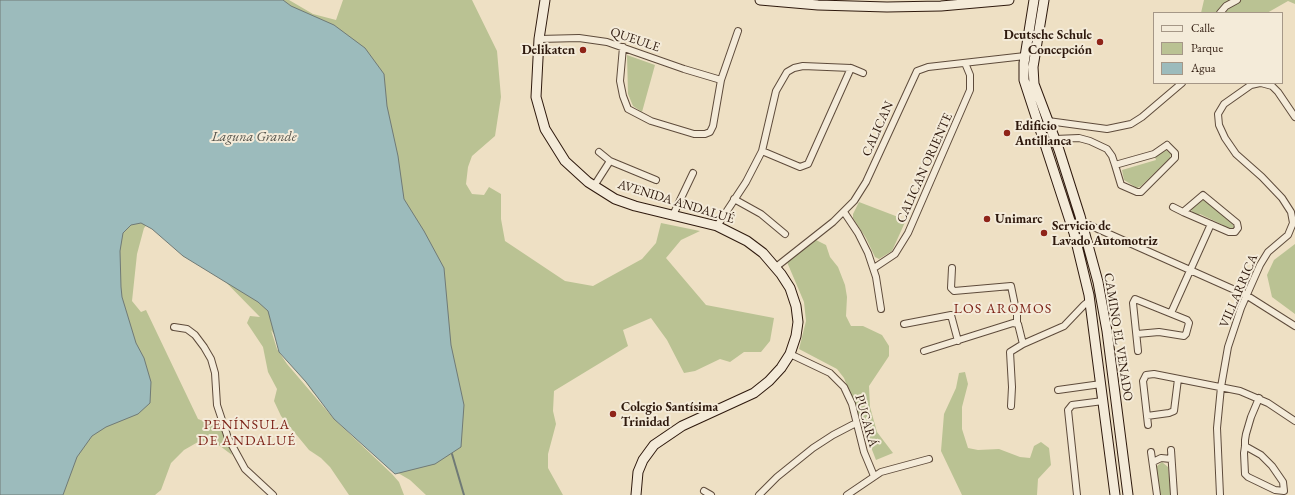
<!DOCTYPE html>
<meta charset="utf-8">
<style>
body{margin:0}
#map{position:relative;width:1295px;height:495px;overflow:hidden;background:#eee0c4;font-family:"EB Garamond",serif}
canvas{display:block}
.legend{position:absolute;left:1153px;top:12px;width:130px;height:72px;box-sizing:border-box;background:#f4ebd9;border:1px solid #a59787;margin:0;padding:5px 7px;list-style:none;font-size:12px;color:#2e190d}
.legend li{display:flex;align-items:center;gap:8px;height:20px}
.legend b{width:20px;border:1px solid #a59787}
</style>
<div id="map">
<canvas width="1295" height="495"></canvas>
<ul class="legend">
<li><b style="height:5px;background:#f4ebd9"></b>Calle</li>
<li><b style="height:11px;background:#bac293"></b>Parque</li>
<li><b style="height:11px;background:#9cbbbc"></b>Agua</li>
</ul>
</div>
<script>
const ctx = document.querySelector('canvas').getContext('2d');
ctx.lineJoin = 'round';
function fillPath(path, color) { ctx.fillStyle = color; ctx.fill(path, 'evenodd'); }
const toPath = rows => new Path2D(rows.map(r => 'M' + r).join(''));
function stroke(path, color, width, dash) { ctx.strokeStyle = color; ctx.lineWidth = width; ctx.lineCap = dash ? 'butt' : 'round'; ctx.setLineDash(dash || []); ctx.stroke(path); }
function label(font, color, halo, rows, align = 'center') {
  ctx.font = font + ' "EB Garamond",serif'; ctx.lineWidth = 4; ctx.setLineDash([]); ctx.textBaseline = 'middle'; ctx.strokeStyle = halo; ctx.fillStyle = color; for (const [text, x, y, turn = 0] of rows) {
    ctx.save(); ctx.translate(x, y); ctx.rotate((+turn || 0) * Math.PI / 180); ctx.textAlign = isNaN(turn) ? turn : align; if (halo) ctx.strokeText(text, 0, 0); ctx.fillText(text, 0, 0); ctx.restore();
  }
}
const green = toPath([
 [0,0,289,0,313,14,336,20,343,0,472,0,497,51,501,97,495,136,472,156,468,167,466,184,472,194,484,195,489,187,501,194,501,219,505,241,565,281,593,286,642,259,656,243,661,223,700,231,681,240,666,258,706,305,774,318,770,341,761,352,744,352,730,362,720,359,695,371,684,373,667,340,651,318,623,330,628,346,554,391,553,411,556,424,548,454,548,468,563,495,426,495,410,480,386,466,331,412,312,391,271,330,277,349,287,364,334,419,392,474,399,482,404,495,349,495,330,467,321,458,309,450,281,416,274,401,277,389,268,372,263,347,247,323,250,316,260,317,209,265,153,218,144,228,137,254,132,301,141,312,146,310,198,419,214,425,221,425,232,455,212,440,198,442,184,450,171,463,161,490,155,495,0,495],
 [1204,0,1295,0,1295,4,1288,1,1267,13,1201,13],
 [627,55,655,65,642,112,633,106,628,94],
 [1166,150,1171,154,1170,158,1141,186,1137,188,1124,180,1122,170,1156,160,1155,157],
 [1203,200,1205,200,1232,223,1234,227,1233,229,1223,228,1223,225,1200,214,1198,216,1194,214,1191,210],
 [859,202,906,220,892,251,879,259,875,257,866,238,853,218,853,214],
 [816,240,826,245,830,257,838,267,845,285,847,297,846,316,851,326,863,326,882,335,889,346,889,356,869,386,870,407,877,432,893,453,876,460,844,378,837,369,799,349,806,321,804,302,787,262],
 [1295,244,1295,314,1272,297,1267,275,1274,260],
 [965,372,968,384,962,407,962,429,968,448,978,450,999,449,1020,457,1030,458,1034,446,1041,442,1049,448,1051,465,1038,479,1037,495,962,495,941,451,944,414,956,388,959,373],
 [1162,462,1168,467,1171,495,1160,495,1156,467]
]);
const water = toPath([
 [0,0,283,0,291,6,334,25,365,48,384,74,387,106,398,156,404,199,424,231,444,268,451,345,464,405,461,447,435,464,395,474,334,419,306,382,279,352,268,311,258,302,183,256,152,229,141,223,131,225,123,233,120,251,121,287,122,297,136,343,144,358,151,382,150,403,138,414,106,427,92,436,77,457,63,495,0,495,0,0]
]);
const stream = toPath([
 [452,454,464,495]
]);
const street = toPath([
 [1220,13,1226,6,1237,0],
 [539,39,579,38,607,42,684,69,721,80],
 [623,47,620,81,623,96,628,109,651,121,694,134,705,134,710,132,713,126,721,80,738,31],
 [1261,83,1272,86,1278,92,1295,117],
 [1048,121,1107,129,1131,124,1142,117,1182,83],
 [1055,139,1079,138,1090,141,1107,149,1112,156,1115,165],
 [1167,145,1175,153,1175,158,1141,192,1137,192,1121,185,1115,165,1154,154,1167,145],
 [762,151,800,167,808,164,851,68],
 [599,152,610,161,656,180],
 [594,186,610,161],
 [734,199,761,214,785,234],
 [1173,207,1183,212,1229,232,1235,232,1238,228,1237,223,1203,195,1183,212],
 [844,212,858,233,868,253,876,277,881,309],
 [673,215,693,173],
 [1070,222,1089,225,1246,295,1295,326],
 [717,226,746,182,762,151,776,91,787,72,794,68,803,66,851,68,863,73],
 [776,267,833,222,854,201,866,182,917,71,928,67,1025,56],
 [874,268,895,254,908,233,970,90,970,75,965,63],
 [952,268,951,288,954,291,1011,286,1017,315,1017,324],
 [1171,313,1211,224],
 [904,324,951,315,958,341],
 [174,327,187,329,195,335,204,347,211,359,215,373,217,405,228,438,245,469,273,495],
 [1137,334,1159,332,1184,336,1186,334,1189,323,1187,320,1135,299,1133,303,1138,351],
 [924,351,1013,323,1018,324,1023,344],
 [790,354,830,373,844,387,852,404,864,452,874,476],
 [1058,390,1101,384],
 [1011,406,1012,387,1010,352,1023,344,1064,326,1084,305,1090,300],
 [1147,416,1169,413,1174,411,1178,379],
 [1148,425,1143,381,1146,375,1154,374,1240,391,1268,403,1295,421],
 [1245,446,1261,455,1272,466,1283,482,1284,491,1275,490,1248,477,1245,474,1244,453,1245,446,1245,440,1246,434,1251,417,1259,398],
 [1171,450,1174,495],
 [1151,452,1157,495],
 [1153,462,1161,458,1171,459],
 [704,491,711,495],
 [759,495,777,477,813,448,833,435,856,423],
 [847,495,881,472,929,459],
 [1077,495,1068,410,1072,405,1103,401],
 [1220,495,1217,428,1221,387,1228,347,1241,308,1260,265,1268,252,1288,235,1293,223,1291,212,1282,198,1262,177,1236,154,1225,138,1219,125,1218,114,1224,104,1251,85,1260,83]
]);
const secondary = toPath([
 [545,0,539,39,536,97,545,129,565,161,588,182,615,199,635,206,717,226,747,241,763,253,781,274,790,288,796,306,798,322,796,336,790,354,781,368,769,381,754,393,682,426,654,445,643,460,638,472,636,495],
 [760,0,818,5,887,7,941,6,1009,0],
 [1034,0,1024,63,1024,80,1074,233,1089,295,1115,495],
 [1044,0,1033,67,1034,84,1059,150,1080,216,1098,282,1107,331,1128,495]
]);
const markers = [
 [1100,42,4,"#8f2418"],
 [583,50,4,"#8f2418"],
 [1007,133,4,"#8f2418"],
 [987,219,4,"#8f2418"],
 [1044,233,4,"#8f2418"],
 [613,414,4,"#8f2418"]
];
const poiNames = [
 ["Deutsche Schule",1092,35,"right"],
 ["Concepción",1092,50,"right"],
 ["Delikaten",575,50,"right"],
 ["Edificio",1015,126],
 ["Antillanca",1015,141],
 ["Unimarc",995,219],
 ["Servicio de",1052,226],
 ["Lavado Automotriz",1052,241],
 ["Colegio Santísima",621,407],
 ["Trinidad",621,422]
];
const streetNames = [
 ["QUEULE",635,40,19],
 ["CALICAN",878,129,-66],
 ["CALICAN ORIENTE",925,168,-66],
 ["AVENIDA ANDALUÉ",676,202,17],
 ["VILLARRICA",1239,291,-67],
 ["CAMINO EL VENADO",1118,337,81],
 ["PUCARÁ",866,421,74]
];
const waterNames = [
 ["Laguna Grande",254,137]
];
const neighbourhoodNames = [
 ["LOS AROMOS",1003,309],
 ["PENÍNSULA",247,425],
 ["DE ANDALUÉ",247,441]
];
fillPath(green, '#bac293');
fillPath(water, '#9cbbbc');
stroke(water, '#707a76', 1);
stroke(stream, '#707a76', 2);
stroke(street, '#5e4b3b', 8);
stroke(secondary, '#2e190d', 11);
stroke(street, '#f4ebd9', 6);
stroke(secondary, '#f4ebd9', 9);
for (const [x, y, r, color] of markers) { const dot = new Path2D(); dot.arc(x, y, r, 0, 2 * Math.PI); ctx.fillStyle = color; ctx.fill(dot); stroke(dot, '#f4ebd9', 1.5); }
label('bold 13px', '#2e190d', '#f4ebd9', poiNames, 'left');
label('13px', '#2e190d', '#f4ebd9', streetNames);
label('italic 14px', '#54524a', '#f4ebd9', waterNames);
ctx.letterSpacing = '1px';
label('14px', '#7a1f14', '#f4ebd9', neighbourhoodNames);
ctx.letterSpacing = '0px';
</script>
